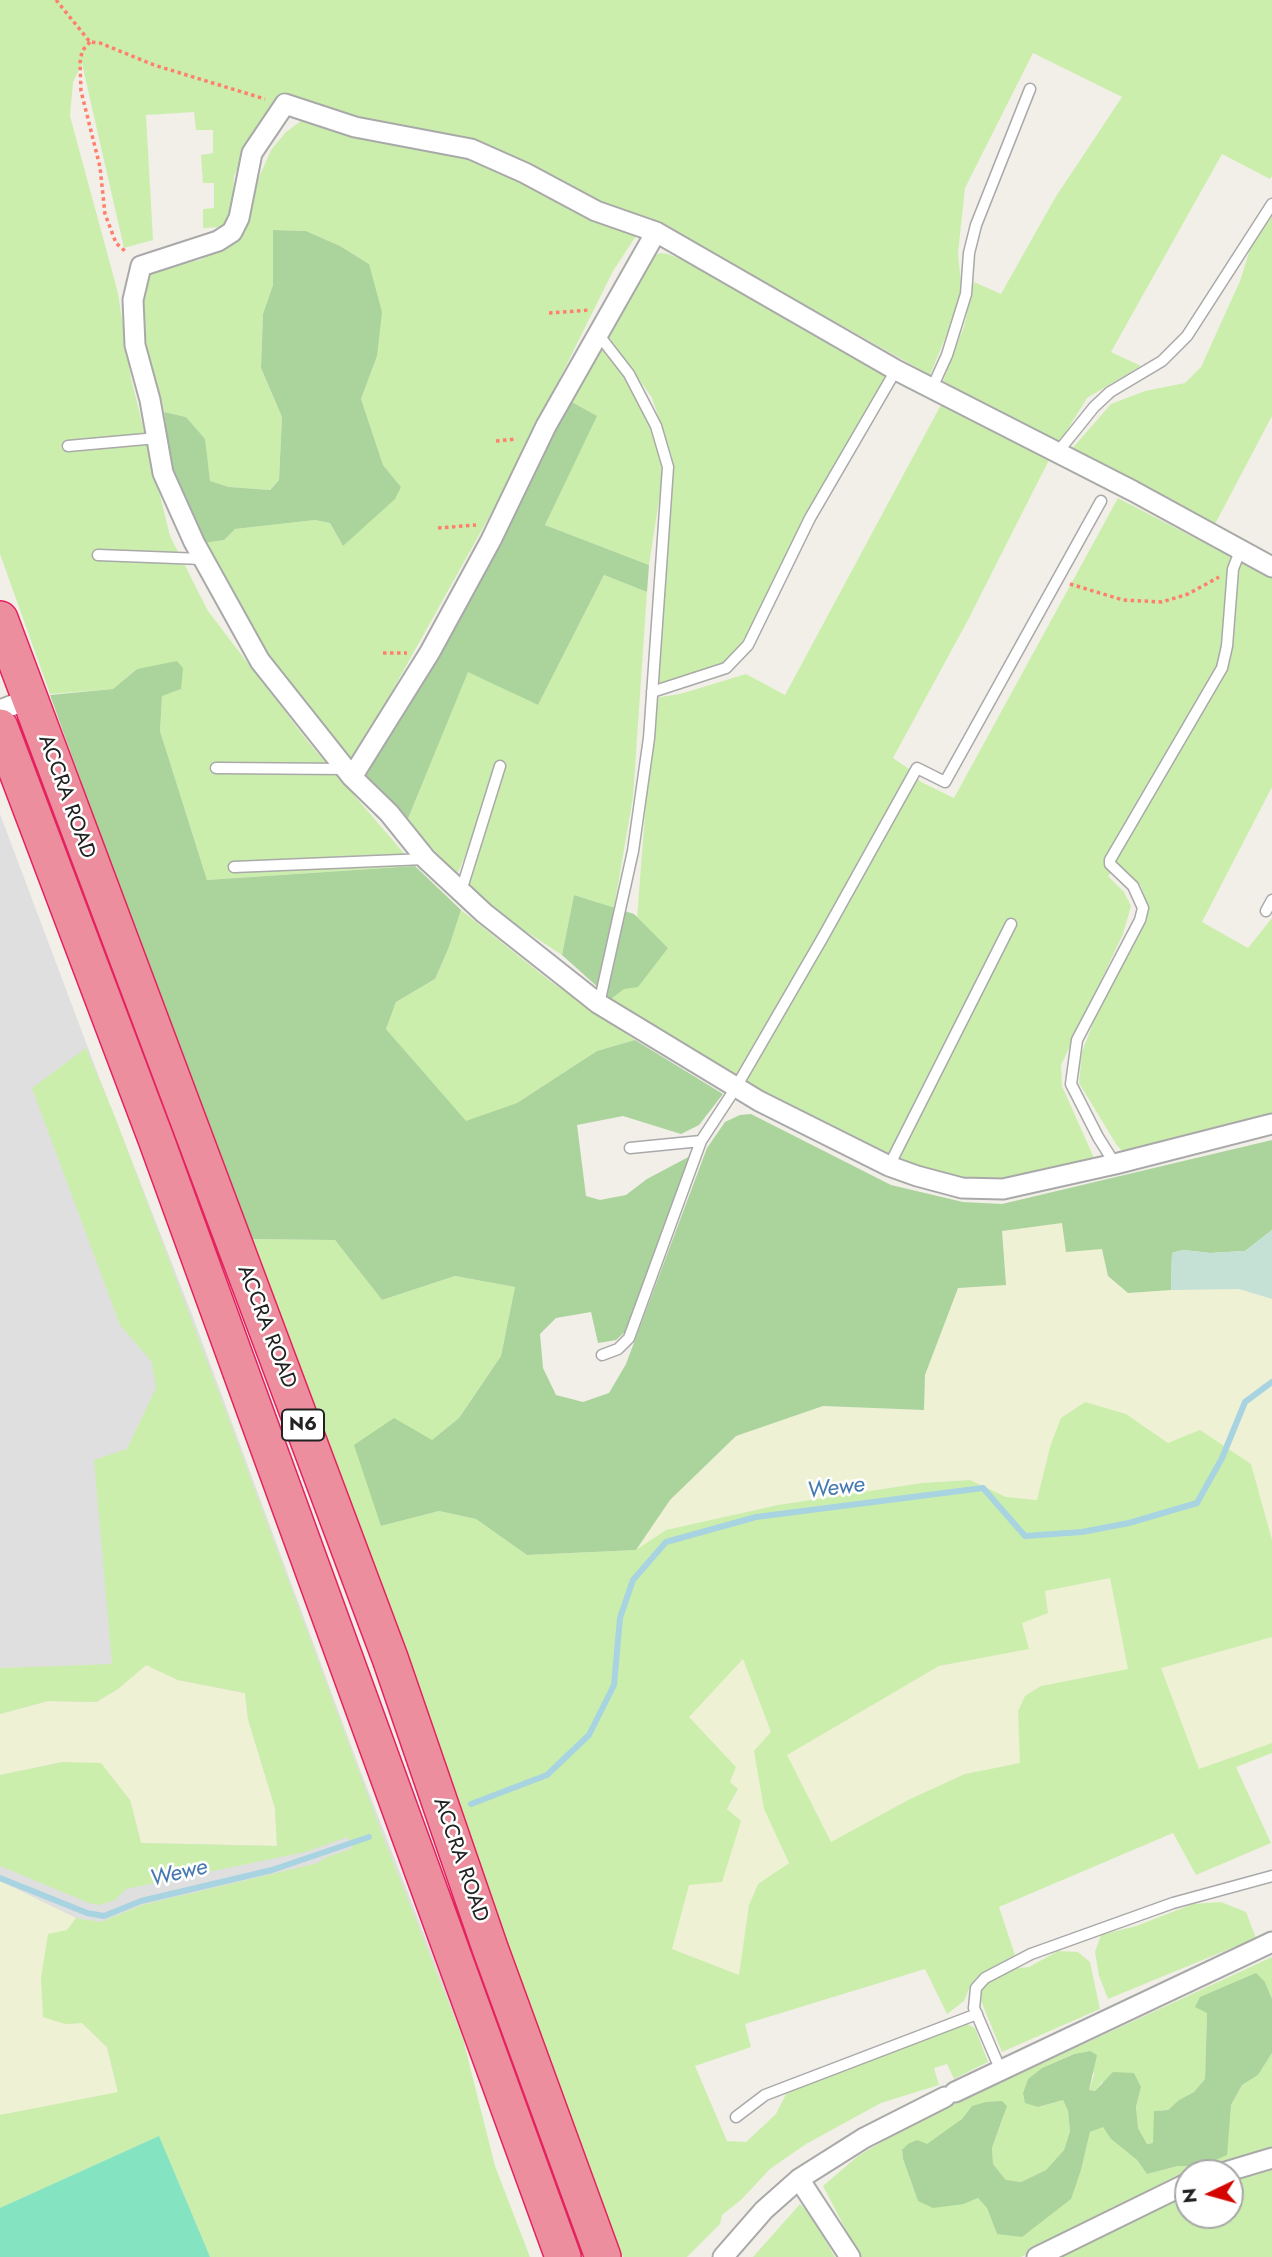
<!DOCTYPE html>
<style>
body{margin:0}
#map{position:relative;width:1272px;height:2257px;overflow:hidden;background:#f2efe9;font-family:Jost,sans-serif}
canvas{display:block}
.north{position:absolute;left:1174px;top:2159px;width:70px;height:70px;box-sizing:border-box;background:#fff;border:2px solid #a7a7a7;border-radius:50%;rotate:265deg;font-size:19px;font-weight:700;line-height:28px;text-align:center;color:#222}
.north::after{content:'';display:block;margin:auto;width:24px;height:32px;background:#d40500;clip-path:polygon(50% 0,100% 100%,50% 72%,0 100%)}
</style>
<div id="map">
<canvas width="1272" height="2257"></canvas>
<div class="north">N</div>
</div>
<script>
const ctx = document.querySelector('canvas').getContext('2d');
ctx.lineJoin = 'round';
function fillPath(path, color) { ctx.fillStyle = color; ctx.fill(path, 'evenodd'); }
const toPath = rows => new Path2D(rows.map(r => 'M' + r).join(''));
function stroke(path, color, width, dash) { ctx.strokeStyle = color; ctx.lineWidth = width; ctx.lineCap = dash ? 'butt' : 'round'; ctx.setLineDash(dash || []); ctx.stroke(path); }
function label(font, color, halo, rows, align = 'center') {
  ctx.font = font + ' Jost,sans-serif'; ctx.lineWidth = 5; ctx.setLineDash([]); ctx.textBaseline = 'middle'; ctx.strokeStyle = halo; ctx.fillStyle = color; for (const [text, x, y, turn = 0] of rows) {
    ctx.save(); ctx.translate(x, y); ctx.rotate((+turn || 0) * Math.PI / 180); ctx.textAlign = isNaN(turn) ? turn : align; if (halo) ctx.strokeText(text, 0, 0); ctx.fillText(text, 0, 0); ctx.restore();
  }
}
const residential = toPath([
 [0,814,96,1069,193,1317,359,1767,461,2029,494,2171,528,2257,0,2257]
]);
const farmland = toPath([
 [1062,1223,1102,1249,1108,1276,1128,1293,1176,1289,1239,1289,1272,1299,1272,1540,1251,1464,1168,1443,1126,1414,1050,1447,1037,1500,1006,1497,970,1480,922,1483,778,1505,666,1530,636,1550,670,1500,736,1436,823,1406,924,1410,925,1375,958,1288,1001,1231],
 [1110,1578,1128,1669,1041,1686,1018,1711,1021,1763,965,1774,910,1799,831,1842,786,1754,939,1666,1028,1649,1022,1622,1045,1591],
 [1272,1637,1272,1743,1199,1769,1161,1668],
 [743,1658,771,1733,764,1809,789,1863,758,1884,749,1904,740,1976,672,1949,689,1885,738,1790,730,1782,736,1766,688,1717],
 [146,1665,178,1680,245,1693,248,1719,275,1808,277,1846,141,1843,130,1800,63,1762,0,1775,0,1714,48,1701,96,1702,118,1689],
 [0,1881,76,1918,68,1930,65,2024,82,2023,107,2047,118,2093,0,2115]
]);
const grass = toPath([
 [0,0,1272,0,1272,176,1270,179,1222,154,1111,352,1141,366,1087,398,1058,445,943,381,964,326,974,282,1001,294,1055,198,1122,97,1033,53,965,188,958,253,961,283,958,307,930,375,711,252,500,155,282,98,257,128,234,176,232,216,224,227,203,228,203,209,214,208,214,183,203,183,201,155,213,153,213,130,196,130,194,112,146,115,153,240,124,248,82,64,73,82,70,116,118,293,131,378,170,536,208,611,309,743,415,866,207,880,160,731,162,696,138,668,113,689,50,694,0,554],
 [312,119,479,159,565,197,636,236,613,271,508,483,376,720,349,763,271,667,204,543,224,540,235,529,315,520,330,523,343,546,401,487,383,465,361,399,377,356,369,264,340,246,306,231,273,230,273,285,263,314,261,368,282,417,279,480,269,490,229,487,210,481,204,439,186,417,164,412,140,319,141,296,149,273,164,267,200,260,222,248,253,191,271,150,286,132,301,121],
 [1272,216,1272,416,1214,526,1070,451,1111,404,1145,391,1185,383,1201,367,1240,281,1251,246],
 [660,253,668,254,690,263,887,376,749,631,734,654,716,668,655,689,672,457,652,398,606,333,651,257],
 [600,344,629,380,651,425,661,459,661,487,649,565,545,525,596,416,570,401],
 [943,401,1049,460,968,620,893,758,909,769,921,782,954,798,1118,498,1272,578,1272,787,1202,922,1248,948,1272,918,1272,1115,1127,1152,1121,1150,1116,1144,1079,1083,1082,1052,1097,1013,1144,921,1145,899,1141,886,1119,864,1108,876,1124,892,1131,906,1123,934,1061,1065,1062,1086,1094,1158,994,1182,970,1182,942,1175,842,1134,736,1079,666,1037,611,999,668,948,637,918,654,698,680,694,746,674,785,695],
 [604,575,647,592,633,797,614,908,574,895,562,955,513,923,467,884,506,762,498,760,487,804,457,875,407,821,468,671,538,705],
 [461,910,550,981,635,1040,597,1051,517,1103,466,1122,386,1029,396,1002,435,979,449,947],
 [86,1048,115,1117,222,1401,384,1839,463,2039,495,2166,530,2257,210,2257,159,2136,0,2208,0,2115,118,2092,107,2047,82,2023,65,2024,43,2017,41,1978,48,1934,67,1930,76,1918,101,1922,142,1905,318,1863,325,1858,353,1848,348,1837,305,1852,126,1889,115,1900,100,1905,89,1903,0,1866,0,1775,63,1762,101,1763,130,1800,141,1843,277,1846,275,1808,248,1719,245,1693,178,1680,146,1665,118,1689,96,1702,48,1701,0,1714,0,1668,112,1664,94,1460,127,1449,156,1388,152,1362,120,1325,32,1088],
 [245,1239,335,1240,382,1300,455,1276,515,1287,501,1356,459,1418,432,1440,381,1526,439,1511,476,1519,527,1555,636,1550,666,1530,778,1505,922,1483,970,1480,1006,1497,1037,1500,1050,1447,1061,1418,1085,1402,1126,1414,1168,1443,1200,1430,1251,1464,1272,1540,1272,1637,1161,1668,1199,1769,1272,1743,1272,1753,1236,1767,1271,1843,1196,1875,1173,1833,999,1907,1015,1955,980,1974,971,1984,964,2001,947,2014,925,1969,745,2024,751,2047,695,2066,727,2141,746,2142,776,2114,788,2090,954,2025,967,2024,975,2028,988,2062,954,2079,947,2064,934,2068,939,2085,881,2103,806,2144,770,2169,741,2200,722,2215,720,2224,687,2257,623,2257],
 [1110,1578,1128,1669,1041,1686,1025,1696,1018,1711,1020,1763,965,1774,910,1799,831,1842,787,1755,939,1666,1029,1649,1022,1623,1048,1613,1045,1591],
 [743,1659,771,1732,754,1751,764,1809,789,1863,758,1884,749,1905,739,1975,672,1949,689,1885,722,1882,741,1821,727,1809,738,1789,730,1782,736,1767,689,1717],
 [1221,1902,1246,1912,1256,1938,1108,1999,1099,1976,1095,1952,1101,1935,1136,1926,1193,1904],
 [1058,1951,1078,1952,1090,1962,1100,2009,1002,2052,981,2001,982,1987,995,1976,1011,1969,1029,1967],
 [1272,1957,1272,1999,1265,1982,1207,2013,1205,2079,1194,2092,1179,2100,1168,2110,1154,2111,1154,2143,1147,2144,1138,2128,1136,2107,1141,2087,1102,2082,1095,2091,1089,2090,1094,2075,1090,2051,1073,2054,1042,2068,1028,2079,1023,2093,1038,2107,1063,2100,1068,2111,1070,2131,1064,2150,1046,2170,1021,2182,1007,2181,993,2164,992,2148,1004,2115,972,2106,962,2119,949,2130,927,2144,902,2151,903,2159,918,2201,964,2204,978,2198,987,2208,997,2234,1081,2170,1090,2132,1103,2126,1111,2139,1137,2160,1147,2174,1178,2166,1202,2166,1228,2127,1231,2105,1242,2085,1258,2075,1272,2053,1272,2148,1176,2176,1021,2257,860,2257,823,2186,858,2156,917,2121],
 [1272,2166,1272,2257,1054,2257,1188,2193,1188,2215,1230,2215,1230,2179],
 [800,2204,810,2214,835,2257,753,2257]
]);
const forest = toPath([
 [273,230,306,231,340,246,369,264,382,312,377,356,361,399,383,465,401,487,395,499,343,546,330,523,315,520,235,529,224,540,204,543,171,465,164,412,186,417,205,439,210,481,229,487,270,490,279,480,282,417,261,368,263,314,273,285],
 [570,401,597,416,545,525,649,565,647,592,604,575,538,705,468,672,407,821,363,773],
 [177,661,183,668,181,689,162,696,160,731,207,880,415,866,461,910,449,947,435,979,396,1002,386,1029,466,1121,517,1103,597,1051,635,1040,723,1094,699,1125,681,1134,623,1116,577,1125,586,1196,600,1200,626,1195,647,1179,694,1154,625,1332,616,1340,598,1343,591,1312,556,1318,540,1334,543,1368,556,1395,583,1402,609,1393,626,1364,707,1148,725,1122,740,1115,751,1114,891,1185,963,1202,1002,1204,1272,1140,1272,1230,1245,1251,1210,1253,1183,1250,1172,1253,1171,1290,1128,1293,1108,1276,1102,1249,1066,1252,1062,1223,1002,1231,1006,1285,958,1288,925,1375,924,1410,823,1406,736,1436,670,1500,636,1550,527,1555,476,1519,439,1511,381,1526,354,1445,394,1418,432,1440,459,1418,501,1356,515,1287,455,1276,382,1300,335,1240,245,1239,50,695,113,689,137,669],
 [574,895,634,914,668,948,638,987,624,989,611,999,562,955],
 [1256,1973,1265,1982,1272,1999,1272,2053,1258,2075,1242,2085,1231,2105,1227,2155,1202,2166,1178,2166,1147,2174,1137,2160,1111,2139,1103,2127,1090,2132,1081,2170,1071,2199,1022,2237,997,2234,987,2208,978,2198,964,2204,933,2208,918,2201,903,2159,902,2150,908,2144,917,2140,927,2144,962,2119,972,2106,986,2102,1002,2101,1007,2106,992,2148,993,2164,1006,2180,1021,2182,1046,2170,1064,2150,1070,2131,1068,2111,1063,2100,1038,2107,1025,2103,1023,2093,1028,2079,1042,2068,1074,2054,1090,2051,1097,2055,1089,2090,1095,2091,1113,2072,1134,2073,1141,2087,1136,2107,1138,2128,1147,2144,1153,2143,1154,2111,1168,2110,1179,2100,1194,2092,1205,2079,1207,2013,1195,2007,1200,1997]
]);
const wetland = toPath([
 [1272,1230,1272,1299,1239,1289,1171,1290,1172,1253,1183,1250,1210,1253,1245,1251]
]);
const pitch = toPath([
 [159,2136,210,2257,0,2257,0,2208]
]);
const stream = toPath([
 [471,1804,547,1775,589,1735,614,1685,620,1618,633,1580,666,1542,756,1517,983,1488,1025,1536,1082,1532,1129,1523,1197,1503,1222,1458,1245,1402,1272,1382],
 [0,1878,87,1913,104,1916,141,1901,272,1870,369,1837]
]);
const path = toPath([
 [56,0,90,42,100,43,154,65,265,99],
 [90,42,82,51,80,63,81,91,100,167,105,214,116,243,126,252],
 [549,313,589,310],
 [496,441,517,439],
 [438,528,476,525],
 [1070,584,1123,600,1162,602,1188,594,1219,577],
 [383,653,407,653]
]);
const lane = toPath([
 [598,334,629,374,656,426,668,467,649,738,633,851,599,1004],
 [932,388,947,355,966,294,969,253,976,225,1030,89],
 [68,446,157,438],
 [1057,453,1094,407,1110,392,1162,361,1187,336,1272,204],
 [98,555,202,559],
 [652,692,726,668,748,645,810,518,896,370],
 [216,768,345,769],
 [234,867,425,859],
 [461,891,500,766],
 [1266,911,1272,900],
 [630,1148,701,1141],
 [1115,1164,1098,1137,1071,1084,1077,1040,1140,920,1143,908,1133,886,1110,864,1110,860,1222,668,1227,646,1233,569,1240,551],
 [889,1166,1011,924],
 [602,1355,618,1349,629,1338,701,1141,735,1089,823,937,917,768,945,782,1101,501],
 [1001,2071,974,2008,976,1988,985,1978,1031,1954,1173,1903,1272,1876],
 [736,2117,765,2095,977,2014]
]);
const street = toPath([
 [1272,567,1133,491,896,370,656,232,596,211,525,173,471,149,355,127,285,104,252,153,239,218,232,232,218,241,141,266,133,300,135,345,150,400,163,473,194,542,260,661,352,777,389,813,426,859,484,913,599,1004,759,1101,889,1166,917,1176,962,1188,1003,1189,1115,1164,1272,1124],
 [0,710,29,699],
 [352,777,430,652,491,540,546,426,656,232],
 [955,2092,1272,1942],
 [1222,2173,1272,2158],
 [799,2179,850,2257],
 [723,2257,764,2210,799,2179,864,2138,945,2097],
 [1037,2257,1188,2183]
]);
const highway = toPath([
 [0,619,390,1658,490,1948,603,2257],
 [0,727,156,1139,563,2257]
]);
const shields = [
 [303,1425,42]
];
const shieldNames = [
 ["N6",303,1425]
];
const streetNames = [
 ["ACCRA ROAD",66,797,70],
 ["ACCRA ROAD",266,1327,69],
 ["ACCRA ROAD",460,1860,71]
];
const waterNames = [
 ["Wewe",836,1489,-7],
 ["Wewe",179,1874,-13]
];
fillPath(residential, '#e0dfdf');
fillPath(farmland, '#eef1d4');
fillPath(grass, '#cceead');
fillPath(forest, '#abd39c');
fillPath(wetland, '#c5e1d5');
fillPath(pitch, '#84e4c1');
stroke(stream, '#a8d3e1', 6);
stroke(lane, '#a9a9a9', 13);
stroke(street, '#a9a9a9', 23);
stroke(highway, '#e42260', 38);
stroke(path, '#ff7f6d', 3.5, [3.5, 3.5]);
stroke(lane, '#fff', 10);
stroke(street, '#fff', 19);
stroke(highway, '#ec8e9d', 35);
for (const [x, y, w] of shields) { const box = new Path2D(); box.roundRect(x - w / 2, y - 15.5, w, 31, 5); ctx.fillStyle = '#fff'; ctx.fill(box); stroke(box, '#222', 2); }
label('bold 19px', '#222', null, shieldNames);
label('21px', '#222', '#fff', streetNames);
label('italic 23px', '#4579b0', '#fff', waterNames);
</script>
